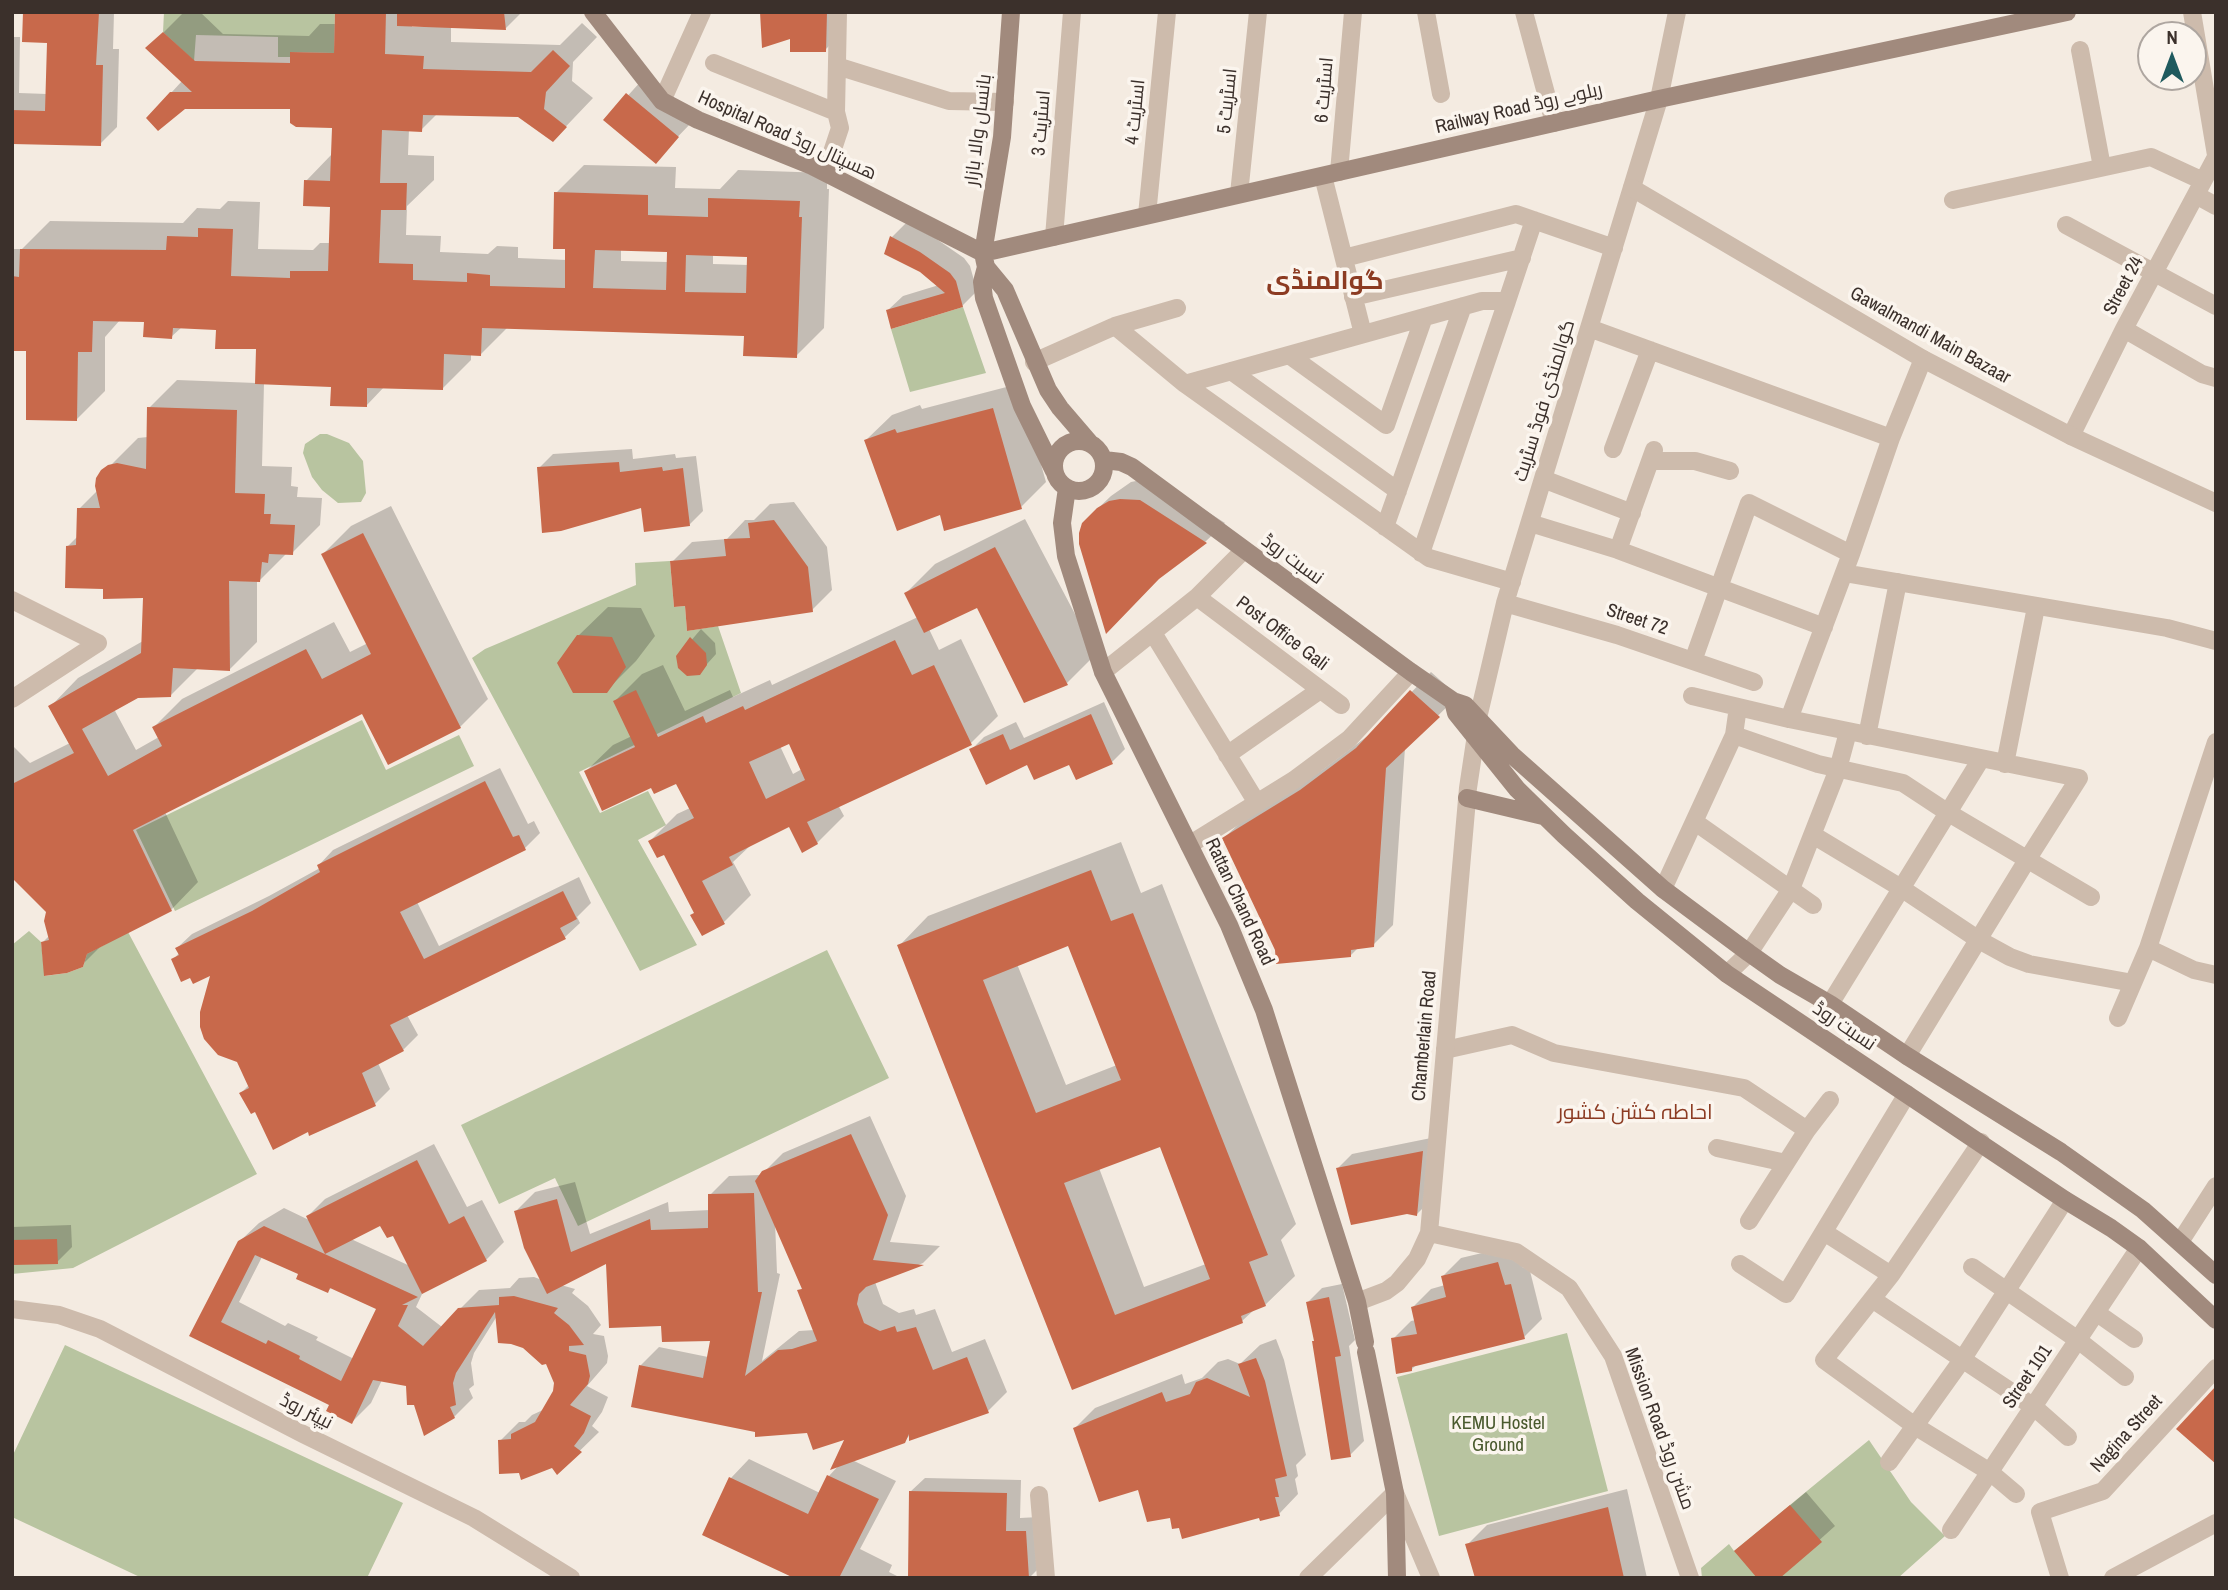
<!DOCTYPE html>
<meta charset="utf-8">
<style>
body{margin:0}
#map{position:relative;width:2228px;height:1590px;overflow:hidden;background:#f4ebe1;font-family:"Archivo Narrow",sans-serif}
canvas{display:block}
.frame{position:absolute;inset:0;border:14px solid #3b302b;pointer-events:none}
.north{position:absolute;left:2137px;top:21px;width:70px;height:70px;box-sizing:border-box;background:#fbf5ee;border:2px solid #aea6a0;border-radius:50%;rotate:0deg;font-size:19px;font-weight:700;line-height:28px;text-align:center;color:#3b302b}
.north::after{content:'';display:block;margin:auto;width:24px;height:32px;background:#1f5a5e;clip-path:polygon(50% 0,100% 100%,50% 72%,0 100%)}
</style>
<div id="map">
<canvas width="2228" height="1590"></canvas>
<div class="frame"></div>
<div class="north">N</div>
</div>
<script>
const ctx = document.querySelector('canvas').getContext('2d');
ctx.lineJoin = 'round';
function fillPath(path, color) { ctx.fillStyle = color; ctx.fill(path, 'evenodd'); }
const toPath = rows => new Path2D(rows.map(r => 'M' + r).join(''));
function stroke(path, color, width, dash) { ctx.strokeStyle = color; ctx.lineWidth = width; ctx.lineCap = dash ? 'butt' : 'round'; ctx.setLineDash(dash || []); ctx.stroke(path); }
function label(font, color, halo, rows, align = 'center') {
  ctx.font = font + ' "Archivo Narrow",Cairo,sans-serif'; ctx.lineWidth = 7; ctx.setLineDash([]); ctx.textBaseline = 'middle'; ctx.strokeStyle = halo; ctx.fillStyle = color; for (const [text, x, y, turn = 0] of rows) {
    ctx.save(); ctx.translate(x, y); ctx.rotate((+turn || 0) * Math.PI / 180); ctx.textAlign = isNaN(turn) ? turn : align; if (halo) ctx.strokeText(text, 0, 0); ctx.fillText(text, 0, 0); ctx.restore();
  }
}
const green = toPath([
 [164,12,335,12,334,53,291,52,290,57,278,57,278,37,196,35,194,61,163,32],
 [963,307,986,373,910,392,891,329],
 [320,434,327,434,349,443,363,461,366,493,361,502,338,503,322,490,312,477,303,453,305,444],
 [670,561,674,607,685,606,687,631,718,626,741,693,579,772,600,813,648,791,666,825,638,840,697,945,640,971,472,658,485,649,636,585,635,563],
 [362,720,386,770,459,735,474,766,175,911,136,830],
 [29,931,41,942,45,976,67,973,83,967,87,954,128,932,257,1174,73,1268,12,1274,12,945],
 [827,950,889,1078,578,1226,555,1178,499,1204,461,1125],
 [1567,1333,1608,1491,1439,1536,1397,1377],
 [65,1345,403,1503,367,1578,142,1578,12,1517,12,1457],
 [1869,1440,1911,1502,1945,1536,1898,1578,1702,1578,1701,1568,1729,1544,1734,1551]
]);
const shadow = toPath([
 [24,12,114,12,113,49,119,49,117,127,100,144,12,142,12,37,20,37,19,93,47,94,49,41],
 [184,12,200,12,223,34,309,36,320,24,337,24,337,12,413,12,412,27,423,27,423,12,522,12,506,28,451,26,451,42,560,45,582,23,597,37,573,62,572,81,593,98,553,140,519,115,437,114,421,130,409,129,408,155,434,156,434,180,407,206,406,235,441,236,440,252,488,254,497,246,518,247,518,258,567,260,556,193,584,165,676,167,675,188,720,189,738,170,827,173,827,189,829,189,824,328,796,356,745,334,508,327,481,354,471,354,471,360,443,388,385,386,366,406,332,386,264,383,262,466,292,467,291,486,298,487,297,497,322,498,320,525,292,553,287,553,260,580,257,580,257,642,229,670,198,668,170,696,137,697,114,709,136,750,159,737,154,727,182,699,334,622,350,652,368,643,323,554,351,526,391,506,488,699,460,727,363,712,165,812,198,882,171,910,104,943,82,965,42,943,50,935,48,911,12,876,12,745,30,763,70,743,51,706,78,678,143,641,145,596,105,587,68,546,78,536,79,509,98,490,110,466,138,438,148,437,149,408,177,380,256,383,258,347,218,328,182,327,171,337,146,320,120,320,105,337,105,391,77,419,28,349,16,323,12,323,12,249,22,249,50,221,183,223,197,208,220,209,228,201,260,202,258,249,313,250,320,243,331,243,332,205,306,181,333,153,334,127,292,108,171,93,182,81,148,48],
 [621,249,669,250,669,262,621,261],
 [713,254,749,255,749,265,713,264],
 [762,12,845,12,845,30,825,50],
 [642,80,692,122,666,149,606,120],
 [906,223,935,238,964,258,970,266,977,291,962,306,888,310,903,296,939,285,921,270,892,237],
 [1018,384,1046,482,1021,507,941,513,866,440,892,415,920,405,922,409],
 [632,449,633,459,675,454,676,458,696,456,703,511,689,525,539,468,553,454],
 [1141,480,1160,481,1225,523,1205,542,1090,516,1111,496,1131,482],
 [794,502,827,547,832,590,812,610,686,604,672,562,692,542,727,539,745,520,754,520,770,504],
 [1025,519,1096,654,1067,683,977,605,929,629,939,650,961,639,998,716,971,743,838,805,844,816,817,843,789,825,752,844,733,862,751,895,724,922,695,912,665,853,650,841,677,814,690,808,676,782,652,786,586,771,613,745,632,736,615,701,642,674,663,665,685,711,730,690,733,697,770,680,772,685,918,617,906,593,935,564],
 [789,742,802,769,793,774,780,746],
 [608,607,641,608,655,636,636,661,606,691,578,636],
 [701,629,715,643,716,654,699,673,678,656],
 [1431,672,1458,696,1405,748,1393,925,1373,945,1359,947,1351,955,1277,949,1224,838,1244,819,1322,770,1373,732],
 [1104,702,1125,749,1112,762,1028,762,971,750,984,737,1016,722,1024,738],
 [500,768,528,824,534,821,540,833,525,848,417,902,439,946,579,877,591,903,577,917,580,923,565,937,407,1015,418,1035,403,1050,378,1063,390,1089,375,1104,310,1134,308,1130,256,1110,241,1093,250,1084,238,1061,213,973,173,960,179,953,177,948,192,934,269,896,320,868,319,865,333,850],
 [1121,842,1141,893,1162,884,1296,1224,1281,1240,1295,1276,1265,1305,1255,1309,1242,1321,1073,1388,899,946,928,916],
 [1069,944,1117,1065,1066,1085,1017,964],
 [1161,1145,1206,1264,1144,1287,1099,1168],
 [870,1116,906,1196,890,1242,940,1246,923,1263,875,1282,883,1304,899,1313,914,1309,916,1315,935,1309,952,1352,985,1339,1007,1392,988,1411,911,1434,904,1441,852,1460,896,1481,860,1549,892,1565,889,1572,901,1578,798,1578,704,1534,731,1478,749,1459,820,1493,829,1476,840,1464,847,1438,808,1431,757,1430,640,1366,659,1347,708,1357,712,1339,663,1324,608,1261,561,1285,575,1289,572,1293,588,1306,601,1325,593,1334,604,1336,608,1356,607,1363,587,1386,608,1397,602,1412,592,1426,599,1432,557,1473,553,1466,500,1441,519,1422,525,1422,532,1415,545,1409,555,1392,556,1383,547,1362,497,1316,474,1353,471,1363,474,1385,469,1389,473,1398,454,1417,408,1385,382,1380,371,1403,352,1422,332,1404,191,1335,239,1242,259,1223,284,1208,309,1220,308,1216,325,1199,434,1144,467,1207,482,1200,504,1242,486,1260,423,1292,416,1307,442,1327,479,1290,510,1288,519,1278,534,1277,542,1280,516,1211,535,1192,575,1182,590,1234,668,1202,669,1212,710,1210,710,1195,729,1176,761,1175,783,1153],
 [775,1221,804,1287,799,1291,815,1330,799,1331,762,1361,780,1274,777,1273],
 [381,1223,393,1233,410,1266,351,1239],
 [262,1257,300,1273,328,1291,332,1287,379,1308,354,1359,316,1340,318,1337,288,1323,285,1326,239,1302],
 [1436,1137,1431,1200,1417,1214,1337,1169,1352,1154],
 [71,1225,72,1247,57,1262,12,1263,12,1227],
 [1516,1245,1523,1268,1529,1267,1542,1319,1524,1337,1417,1364,1411,1370,1393,1339,1411,1321,1416,1320,1413,1307,1431,1289,1445,1285,1443,1276,1461,1258],
 [1342,1284,1355,1340,1349,1346,1364,1441,1350,1455,1316,1340,1308,1302,1322,1288],
 [1276,1339,1284,1360,1306,1455,1296,1465,1298,1476,1295,1479,1298,1494,1279,1514,1181,1526,1075,1428,1095,1408,1182,1374,1185,1384,1202,1378,1218,1362,1228,1359,1240,1364,1260,1345],
 [925,1478,1021,1480,1020,1518,1039,1517,1042,1565,1029,1578,951,1578,910,1492],
 [1627,1489,1647,1578,1477,1578,1467,1545,1487,1525],
 [1806,1492,1835,1526,1777,1578,1736,1551]
]);
const building = toPath([
 [23,12,99,12,96,65,103,65,101,146,12,144,12,110,45,111,47,43,22,42],
 [335,12,386,12,385,54,424,56,423,69,531,72,553,50,570,66,546,92,544,109,567,127,553,142,518,117,423,115,422,132,382,130,380,183,407,183,406,210,381,210,379,263,413,264,413,280,467,282,467,273,490,275,490,286,565,288,565,249,553,249,554,192,648,195,648,215,708,217,708,198,800,201,799,217,802,217,797,358,743,356,744,336,482,328,481,356,444,354,443,390,367,388,367,407,330,406,331,387,255,384,256,349,215,349,216,330,173,328,172,339,143,337,144,322,93,321,92,352,78,352,77,421,26,420,26,351,14,351,14,325,12,325,12,276,19,277,20,249,166,250,167,236,198,237,198,228,233,229,231,276,290,278,290,271,328,271,330,207,303,206,304,180,330,181,332,128,296,127,290,123,290,109,185,109,158,131,146,118,170,92,192,92,145,48,163,32,195,61,290,63,290,52,334,53],
 [595,250,667,252,666,290,593,288],
 [686,255,747,257,746,293,685,292],
 [397,12,504,12,506,30,397,26],
 [760,12,827,12,826,52,790,52,790,39,762,48],
 [626,93,679,137,656,164,603,120],
 [890,236,920,252,950,273,956,281,963,307,891,329,886,310,945,293,920,272,884,254],
 [147,407,237,410,235,493,265,494,264,514,271,514,270,524,295,525,293,555,269,554,268,563,262,562,260,582,229,581,230,671,173,668,171,697,138,698,82,729,108,776,162,746,152,727,306,649,322,679,371,654,321,554,363,533,461,728,388,765,362,714,133,830,172,911,87,954,83,967,67,973,44,976,41,942,49,940,44,921,46,912,12,878,12,784,74,753,48,706,141,653,143,598,103,599,103,589,65,588,66,546,76,545,77,508,100,508,95,486,96,478,101,470,108,465,117,463,146,469],
 [993,408,1022,509,944,531,940,515,897,531,864,440,895,429,897,433],
 [619,462,620,472,662,467,663,471,683,468,690,526,644,532,641,508,561,531,542,533,537,467],
 [1120,499,1140,500,1207,543,1159,579,1106,634,1079,544,1079,533,1082,523,1097,508,1109,501],
 [774,520,808,567,813,612,687,631,685,606,674,607,670,561,726,556,724,539,750,538,748,523],
 [995,547,1068,685,1024,703,977,608,924,633,904,593],
 [577,635,612,637,626,667,607,693,573,693,557,663],
 [690,637,706,653,707,665,700,675,687,676,678,668,676,656],
 [895,640,912,675,934,665,972,745,807,822,818,844,802,853,789,827,729,857,733,865,702,881,725,924,702,936,690,915,694,913,664,855,657,858,648,841,694,818,676,784,654,794,651,788,602,811,584,771,635,747,613,701,636,690,658,737,703,716,706,723,743,706,745,710],
 [789,744,805,780,766,799,749,762],
 [1410,690,1440,717,1386,768,1374,947,1351,950,1351,957,1276,964,1275,950,1222,838,1300,790,1356,748],
 [1091,714,1113,764,1076,780,1069,765,1034,780,1027,765,986,785,969,749,1003,734,1010,750],
 [485,781,513,837,519,835,526,850,400,912,424,959,563,891,577,919,560,928,566,939,390,1025,404,1051,362,1073,376,1106,309,1136,308,1132,273,1150,255,1112,251,1114,239,1093,249,1088,237,1062,218,1055,204,1039,200,1027,200,1012,210,976,193,984,190,978,181,982,171,959,179,955,175,948,252,911,320,872,317,865],
 [1091,870,1111,921,1133,913,1268,1255,1249,1262,1266,1306,1241,1316,1243,1323,1072,1390,897,945],
 [1068,946,1121,1080,1036,1113,983,980],
 [1160,1147,1210,1279,1115,1315,1064,1183],
 [851,1134,888,1215,873,1260,924,1265,866,1287,859,1294,857,1304,864,1323,880,1331,895,1326,897,1332,916,1327,933,1370,967,1357,989,1413,909,1441,909,1434,905,1443,830,1470,844,1440,813,1450,807,1433,755,1437,755,1432,631,1407,639,1365,703,1378,710,1341,662,1342,661,1326,609,1328,606,1264,547,1294,524,1248,514,1211,557,1199,571,1252,650,1219,651,1230,708,1228,708,1194,754,1193,758,1292,762,1292,745,1376,778,1350,792,1349,817,1341,797,1290,802,1289,755,1181,762,1171],
 [1423,1151,1417,1216,1407,1214,1351,1225,1336,1168],
 [417,1160,449,1224,464,1216,487,1261,422,1294,393,1236,387,1238,380,1226,325,1254,306,1216],
 [264,1226,418,1297,402,1305,408,1305,398,1326,423,1346,458,1308,499,1305,499,1297,514,1296,558,1308,554,1313,569,1325,584,1345,569,1346,569,1351,586,1355,590,1376,588,1384,570,1405,591,1416,584,1433,574,1446,582,1452,557,1475,552,1468,521,1480,519,1473,499,1474,498,1440,511,1439,511,1434,535,1422,553,1391,554,1383,546,1364,542,1365,523,1348,511,1344,498,1343,495,1312,456,1373,453,1383,456,1405,450,1407,455,1418,424,1436,414,1405,407,1405,406,1386,373,1380,352,1424,326,1411,329,1405,189,1336,238,1241],
 [255,1255,298,1274,296,1279,328,1293,330,1288,376,1309,341,1381,299,1359,300,1356,268,1340,266,1344,221,1322],
 [57,1239,58,1264,12,1265,12,1240],
 [1498,1262,1505,1285,1511,1284,1525,1339,1412,1367,1412,1371,1396,1374,1391,1338,1417,1334,1411,1307,1446,1297,1441,1276],
 [1329,1297,1341,1356,1335,1357,1351,1457,1331,1460,1312,1341,1314,1341,1306,1302],
 [1256,1358,1265,1381,1287,1476,1275,1479,1279,1497,1275,1497,1280,1516,1260,1521,1259,1518,1182,1539,1179,1528,1172,1529,1170,1518,1147,1522,1138,1490,1099,1502,1073,1428,1162,1392,1166,1402,1190,1394,1196,1382,1207,1378,1250,1397,1238,1364],
 [2216,1386,2216,1464,2176,1429],
 [827,1475,879,1499,839,1578,794,1578,702,1535,729,1477,808,1514],
 [909,1491,1007,1493,1006,1531,1026,1531,1029,1578,908,1578],
 [1790,1505,1822,1542,1780,1578,1757,1578,1734,1551],
 [1608,1507,1624,1578,1475,1578,1465,1544]
]);
const minor = toPath([
 [1426,12,1441,94],
 [1524,12,1554,123],
 [2192,12,2216,155],
 [2080,50,2102,167],
 [714,63,836,112,840,128,825,173],
 [837,66,949,101,1005,102],
 [662,101,702,12],
 [836,112,838,12],
 [1339,172,1353,12],
 [1323,176,1363,334],
 [1239,194,1258,12],
 [2196,195,2216,206],
 [1953,200,2151,157,2203,181],
 [1147,215,1167,12],
 [2066,225,2216,306],
 [1054,237,1072,12],
 [1344,258,1516,214,1614,248],
 [1353,297,1522,258],
 [1507,301,1534,220],
 [1115,326,1185,384,1429,558,1512,582],
 [1589,328,1891,438],
 [2124,329,2202,374,2216,378],
 [1289,355,1386,425,1424,317],
 [1034,362,1115,326,1177,308],
 [1231,371,1398,491],
 [1185,384,1482,301,1507,301,1421,553],
 [2071,436,2124,329,2216,157],
 [1613,449,1650,350],
 [1651,461,1695,461,1730,471],
 [1543,479,1632,513],
 [1530,523,1618,550,1824,627],
 [1385,527,1463,306],
 [1618,550,1654,450],
 [1844,573,2167,628,2216,641],
 [1197,597,1341,705],
 [1505,603,1617,635,1754,682],
 [1153,633,1257,803],
 [1693,661,1749,503,1851,554],
 [1103,672,1197,597,1243,551],
 [1692,696,1789,719,2079,778,2027,860,1907,1056],
 [1478,718,1505,603,1659,99],
 [1789,719,1851,554,1891,438,1923,359],
 [1734,735,1818,764,1903,783,1947,812,2091,897],
 [1867,736,1898,582],
 [1227,755,1320,690],
 [2005,764,2036,607],
 [1695,822,1813,905],
 [1813,835,1901,888,1979,940,2010,957,2029,964,2133,983],
 [1189,845,1294,780,1349,739,1411,672],
 [1663,889,1734,735,1738,707],
 [2148,948,2194,970,2216,975],
 [1727,974,1749,953,1791,889,1838,769,1848,732],
 [1830,1004,1981,759],
 [2118,1018,2148,948,2216,742],
 [1445,1050,1512,1035,1554,1053,1744,1088,1807,1130],
 [1981,1142,1891,1275,1824,1360,1915,1426,1990,1472,2016,1494],
 [1717,1148,1786,1163],
 [1749,1221,1807,1130,1830,1100],
 [1824,1232,1891,1275],
 [2180,1242,2216,1186],
 [1740,1264,1786,1294,1907,1094],
 [1972,1267,2078,1340,2125,1377],
 [1872,1299,2034,1407,2068,1437],
 [2097,1313,2134,1339],
 [1889,1462,1962,1360,2065,1200],
 [1039,1495,1046,1578],
 [1951,1530,2139,1248],
 [2060,1578,2040,1512,2103,1491,2216,1368],
 [2113,1578,2216,1523]
]);
const tertiary = toPath([
 [1659,99,1677,12],
 [1632,188,1923,359,2071,436,2216,503],
 [12,600,98,643],
 [12,699,98,643],
 [1429,1233,1516,1252,1569,1288,1613,1356,1690,1578],
 [1357,1302,1386,1291,1397,1283,1417,1259,1429,1233,1468,788,1477,728],
 [12,1309,59,1315,100,1329,303,1434,474,1518,571,1578],
 [1308,1578,1395,1493,1431,1578]
]);
const secondary = toPath([
 [593,12,662,101,698,120,812,166,983,253,986,267,982,282,984,298,1022,406,1054,471],
 [1011,12,1002,137,983,253,1659,99,2067,12],
 [986,267,1005,290,1048,390,1060,408,1090,443],
 '1054 466a25 25 0 1 1 50 0a25 25 0 1 1-50 0Z',
 [1104,460,1121,462,1132,467,1411,672,1453,701,1465,705,1512,755,1663,889,1749,953,1780,975,1830,1004,1907,1056,2061,1152,2143,1210,2216,1275],
 [1067,488,1062,523,1066,556,1103,672,1229,925,1264,1010,1357,1302,1365,1342],
 [1453,701,1456,713,1517,789,1564,835,1637,901,1727,974,2065,1200,2111,1228,2139,1248,2216,1320],
 [1467,798,1543,816],
 [1366,1352,1395,1493,1397,1578]
]);
const streetNames = [
 ["اسٹریٹ 6",1325,90,-85],
 ["اسٹریٹ 5",1228,101,-84],
 ["Railway Road ریلوے روڈ",1519,109,-13],
 ["اسٹریٹ 4",1136,112,-84],
 ["اسٹریٹ 3",1042,123,-85],
 ["بانساں والا بازار",979,130,-83],
 ["Hospital Road ھسپتال روڈ",787,136,24],
 ["Street 24",2124,286,-62],
 ["Gawalmandi Main Bazaar",1930,336,29],
 ["گوالمنڈی فوڈ سٹریٹ",1545,401,-73],
 ["نسبت روڈ",1292,560,36],
 ["Street 72",1637,620,18],
 ["Post Office Gali",1282,634,37],
 ["Rattan Chand Road",1239,902,65],
 ["نسبت روڈ",1844,1027,34],
 ["Chamberlain Road",1425,1036,-85],
 ["Street 101",2028,1377,-56],
 ["نیپئر روڈ",306,1412,27],
 ["Mission Road مشن روڈ",1659,1429,70],
 ["Nagina Street",2127,1434,-48]
];
const parkNames = [
 ["KEMU Hostel",1498,1424],
 ["Ground",1498,1446]
];
const neighbourhoodNames = [
 ["احاطہ کشن کشور",1635,1113]
];
const districtNames = [
 ["گوالمنڈی",1325,282]
];
fillPath(green, '#b8c4a0');
fillPath(shadow, '#0003');
fillPath(building, '#c8694b');
stroke(minor, '#cdbbac', 18);
stroke(tertiary, '#cdbbac', 18);
stroke(secondary, '#a18a7d', 18);
label('19px', '#3b302b', '#fbf5ee', streetNames);
label('19px', '#4a5a2e', '#fbf5ee', parkNames);
label('21px', '#8c3b22', '#fbf5ee', neighbourhoodNames);
label('bold 26px', '#8c3b22', '#fbf5ee', districtNames);
</script>
